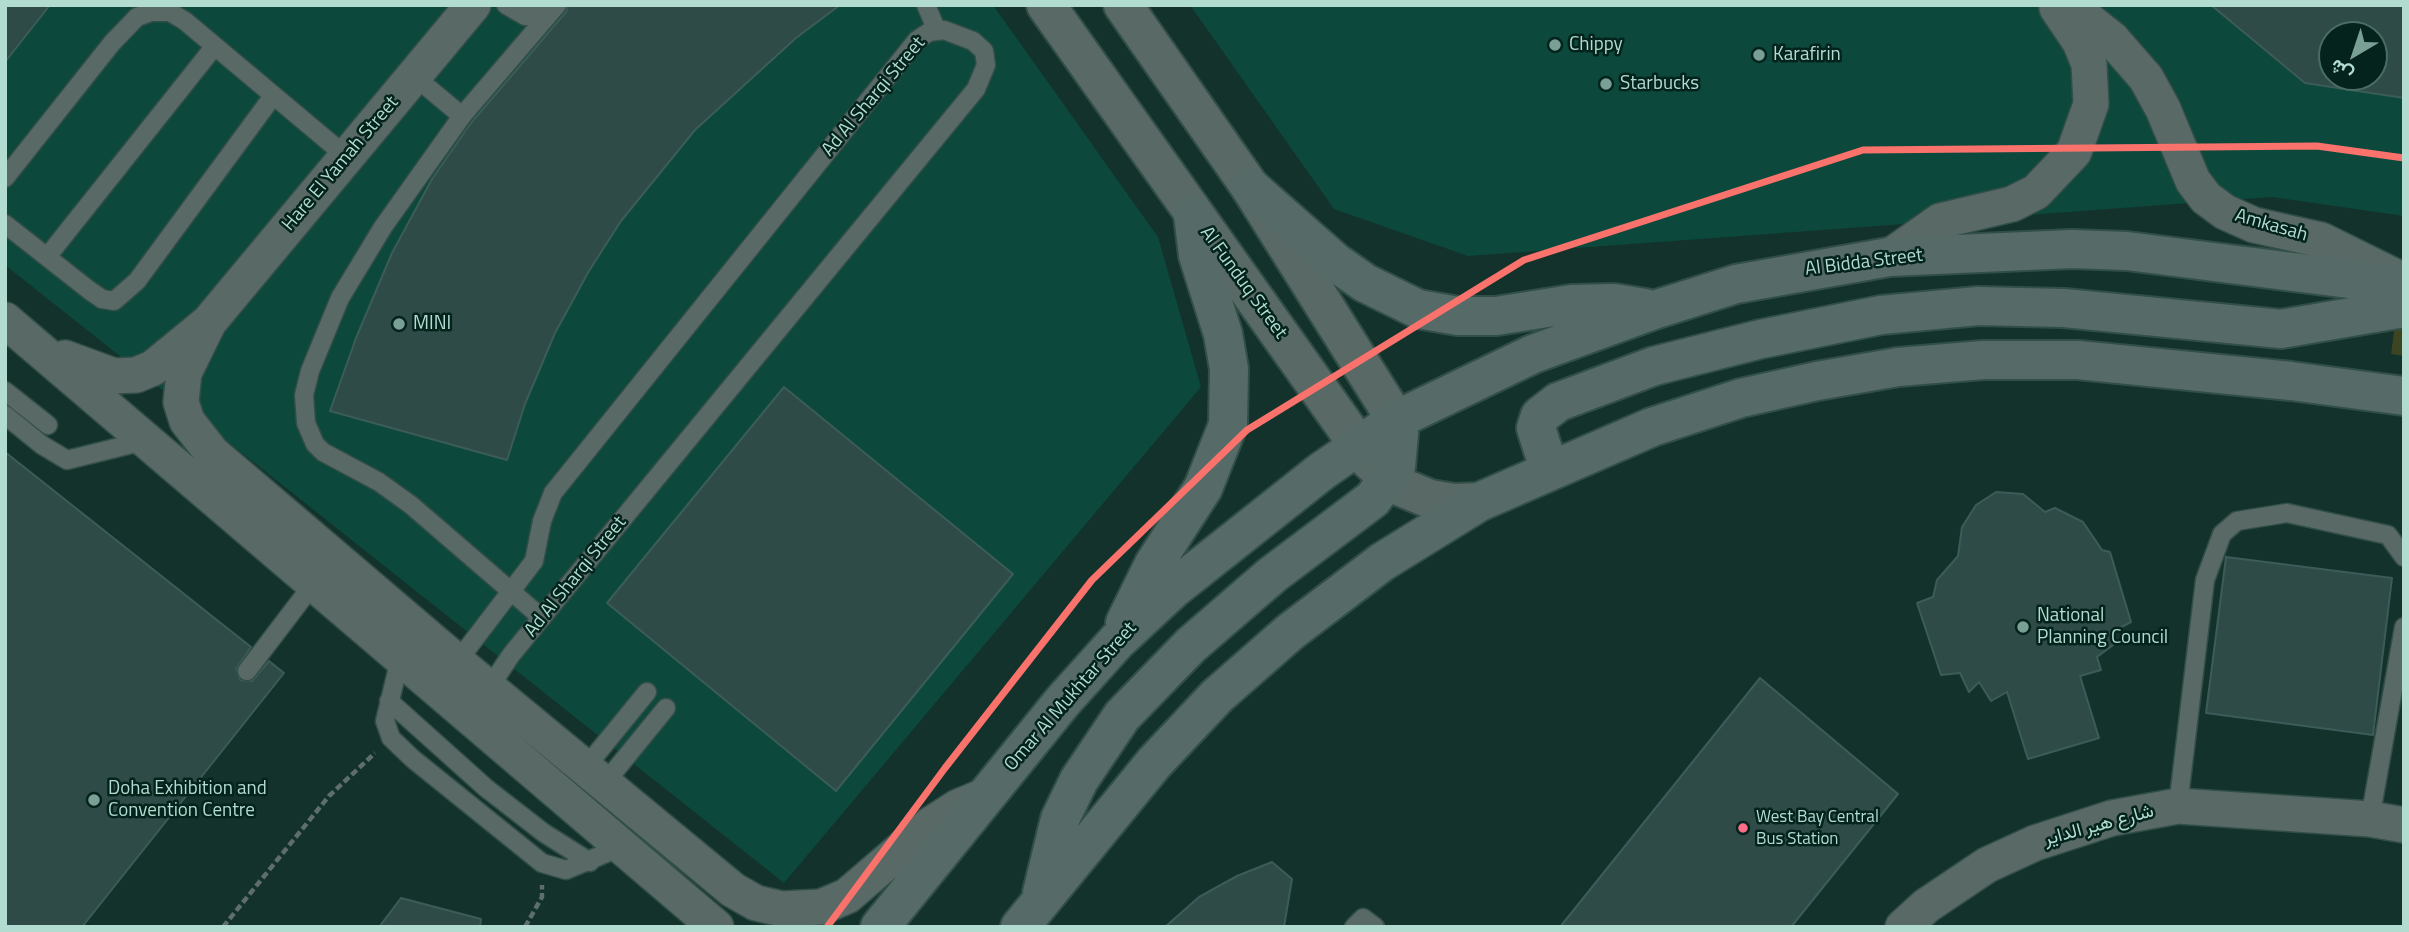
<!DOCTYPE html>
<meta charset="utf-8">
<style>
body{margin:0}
#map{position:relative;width:2409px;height:932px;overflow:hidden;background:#13322c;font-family:"Titillium Web",Vazirmatn,sans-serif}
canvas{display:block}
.frame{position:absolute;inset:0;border:7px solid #b1dccf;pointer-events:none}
.north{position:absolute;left:2318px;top:21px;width:70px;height:70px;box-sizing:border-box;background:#04231c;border:2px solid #496d64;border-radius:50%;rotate:219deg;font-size:19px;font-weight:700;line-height:28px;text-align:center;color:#b1dccf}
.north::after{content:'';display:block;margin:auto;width:24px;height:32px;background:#7aa096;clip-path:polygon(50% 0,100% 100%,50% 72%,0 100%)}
</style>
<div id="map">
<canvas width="2409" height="932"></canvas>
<div class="frame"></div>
<div class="north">ش</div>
</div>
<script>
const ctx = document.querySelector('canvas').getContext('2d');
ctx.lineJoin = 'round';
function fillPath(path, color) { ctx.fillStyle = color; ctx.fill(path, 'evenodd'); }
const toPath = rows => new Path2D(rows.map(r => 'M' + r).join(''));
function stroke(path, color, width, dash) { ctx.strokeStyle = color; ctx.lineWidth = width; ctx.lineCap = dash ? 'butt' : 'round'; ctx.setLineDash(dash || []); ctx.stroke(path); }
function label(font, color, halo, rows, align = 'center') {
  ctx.font = font + ' "Titillium Web",Vazirmatn,sans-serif'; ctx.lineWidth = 5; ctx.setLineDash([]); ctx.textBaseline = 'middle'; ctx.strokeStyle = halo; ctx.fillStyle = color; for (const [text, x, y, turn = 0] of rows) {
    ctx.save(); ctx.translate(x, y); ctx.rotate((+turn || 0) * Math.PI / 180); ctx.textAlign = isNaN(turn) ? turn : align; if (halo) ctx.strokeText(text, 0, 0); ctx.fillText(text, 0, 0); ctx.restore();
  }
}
const built = toPath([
 [5,5,993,5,1158,237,1201,387,784,883,5,265],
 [1190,5,2404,5,2404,216,2272,197,1468,256,1334,209],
 [2332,35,2374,35,2374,77,2332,77]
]);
const green = toPath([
 [2396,317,2404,318,2404,356,2391,354]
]);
const building = toPath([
 [5,5,50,5,5,62,5,5],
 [568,5,840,5,796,38,695,130,621,221,589,271,555,333,525,404,507,460,330,411,356,338,392,253,432,179,471,123,566,12,568,5],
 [2211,5,2404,5,2404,98,2305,83,2211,5],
 [2332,35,2374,35,2374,77,2332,77,2332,35],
 [784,387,1013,574,836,791,607,603,784,387],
 [5,452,251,647,236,669,240,680,252,681,269,661,284,673,82,927,5,927,5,452],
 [1996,492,2023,494,2045,512,2055,508,2083,522,2102,550,2110,552,2131,622,2110,633,2113,645,2097,657,2101,670,2080,676,2099,738,2028,759,2007,692,1991,701,1979,682,1969,692,1960,673,1941,675,1917,603,1933,597,1937,580,1958,556,1962,527,1976,505,1996,492],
 [2226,557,2392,578,2373,735,2206,713,2226,557],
 [1760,678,1898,794,1791,927,1560,927,1760,678],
 [1272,862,1292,879,1284,927,1165,927,1199,897,1237,876,1272,862],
 [401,898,481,919,480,927,379,927,401,898]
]);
const path = toPath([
 [223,927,329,796,375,753],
 [525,927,542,897,542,885]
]);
const service = toPath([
 [506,5,525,16,548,14],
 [926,5,937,31],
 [414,76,462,116,383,227,340,298,310,371,304,395,306,423,315,444,323,452,379,482,411,505,542,618],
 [462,116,557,5],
 [5,178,112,43,137,17,151,12,170,12,185,21,347,157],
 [5,224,89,290,102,299,114,301,137,281,273,96],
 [47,257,214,47],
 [5,391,48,425],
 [5,415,42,445,67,460,148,440],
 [400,659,385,721,391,738,413,759,542,863,566,870,623,846],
 [457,662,534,561,542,521,553,493,917,40,929,32,944,30,973,41,984,51,986,65,976,89,511,655,489,688],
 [247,671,314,583],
 [389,701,486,788,544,833,590,862],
 [585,768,647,692],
 [604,784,666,708],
 [2178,806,2205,580,2222,534,2237,521,2287,513,2388,535,2404,557],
 [2370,819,2404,627],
 [1354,927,1363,918,1375,927]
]);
const minor = toPath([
 [2069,5,2112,39,2146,78,2163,109,2193,181,2206,198,2225,212,2254,225,2321,240,2404,281],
 [1889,257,1940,221,2012,204,2036,192,2074,152,2091,104,2089,64,2080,42,2057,8],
 [5,320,716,927],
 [209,322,184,373,181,402,187,421,212,453,457,662,733,890,756,903,782,909,821,907,847,896,930,825,958,807,987,795],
 [65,358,114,376,136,375,153,368,209,322,473,5],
 [1903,927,1926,906,1987,865,2035,843,2112,818,2178,806,2370,819,2404,825]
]);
const tertiary = toPath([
 [1046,5,1369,460,1396,485,1430,499,1454,503,1479,502],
 [1123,5,1250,187,1396,420]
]);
const secondary = toPath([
 [1250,187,1335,262,1365,283,1418,309,1458,316,1496,316,1572,304,1614,303,1645,308],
 [1554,468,1544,453,1536,428,1540,416,1558,402,1654,366,1761,339,1881,315,1978,306,2064,308,2281,329,2404,308],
 [1125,623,1154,564,1203,488,1228,425,1229,369,1223,334,1198,255,1193,215],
 [1042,893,1060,819,1079,780,1122,716,1191,645,1272,575,1373,499,1396,467,1399,433,1396,420],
 [880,927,1063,701,1117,641,1173,589,1322,471,1396,420,1533,354,1654,310,1736,284,1889,257,2072,249,2127,251,2404,286],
 [1020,927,1154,763,1217,696,1290,632,1382,562,1479,502,1652,427,1741,398,1817,381,1898,367,1983,360,2078,360,2291,381,2404,396]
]);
const metro1 = toPath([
 [827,927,945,768,1092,580,1247,430,1524,260,1863,150,2317,146,2404,158]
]);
const markers = [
 [1555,45,7,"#7aa096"],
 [1759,55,7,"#7aa096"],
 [1606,84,7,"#7aa096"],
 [399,324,7,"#7aa096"],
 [2023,627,7,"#7aa096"],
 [94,800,7,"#7aa096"],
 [1743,828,6,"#fb6d88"]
];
const busNames = [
 ["West Bay Central",1756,818],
 ["Bus Station",1756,840]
];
const poiNames = [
 ["Chippy",1569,45],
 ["Karafirin",1773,55],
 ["Starbucks",1620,84],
 ["MINI",413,324],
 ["National",2037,616],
 ["Planning Council",2037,638],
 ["Doha Exhibition and",108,789],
 ["Convention Centre",108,811]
];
const streetNames = [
 ["Ad Al Sharqi Street",874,97,-50],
 ["Hare El Yamah Street",341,164,-50],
 ["Amkasah",2271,226,16],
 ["Al Bidda Street",1864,263,-7],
 ["Al Funduq Street",1243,283,54],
 ["Ad Al Sharqi Street",576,577,-51],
 ["Omar Al Mukhtar Street",1071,697,-49],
 ["شارع هير الداير",2099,826,-15]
];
fillPath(built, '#0c483c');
fillPath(green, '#3c4422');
fillPath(building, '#2f4b47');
stroke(building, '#3b5c58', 2);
stroke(service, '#324e48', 21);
stroke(minor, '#324e48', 38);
stroke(tertiary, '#324e48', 42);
stroke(secondary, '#324e48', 42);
stroke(path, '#5e6e6b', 4.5, [7, 3.5]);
stroke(service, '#596965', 18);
stroke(minor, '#596965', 35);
stroke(tertiary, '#596965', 38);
stroke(secondary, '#566b67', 38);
stroke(metro1, '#f9726c', 7);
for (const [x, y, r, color] of markers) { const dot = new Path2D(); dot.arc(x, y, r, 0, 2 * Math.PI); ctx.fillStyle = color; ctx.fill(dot); stroke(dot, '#04231c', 2.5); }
label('17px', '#b1dccf', '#04231c', busNames, 'left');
label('19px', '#b1dccf', '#04231c', poiNames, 'left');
label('19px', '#b1dccf', '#04231c', streetNames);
</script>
